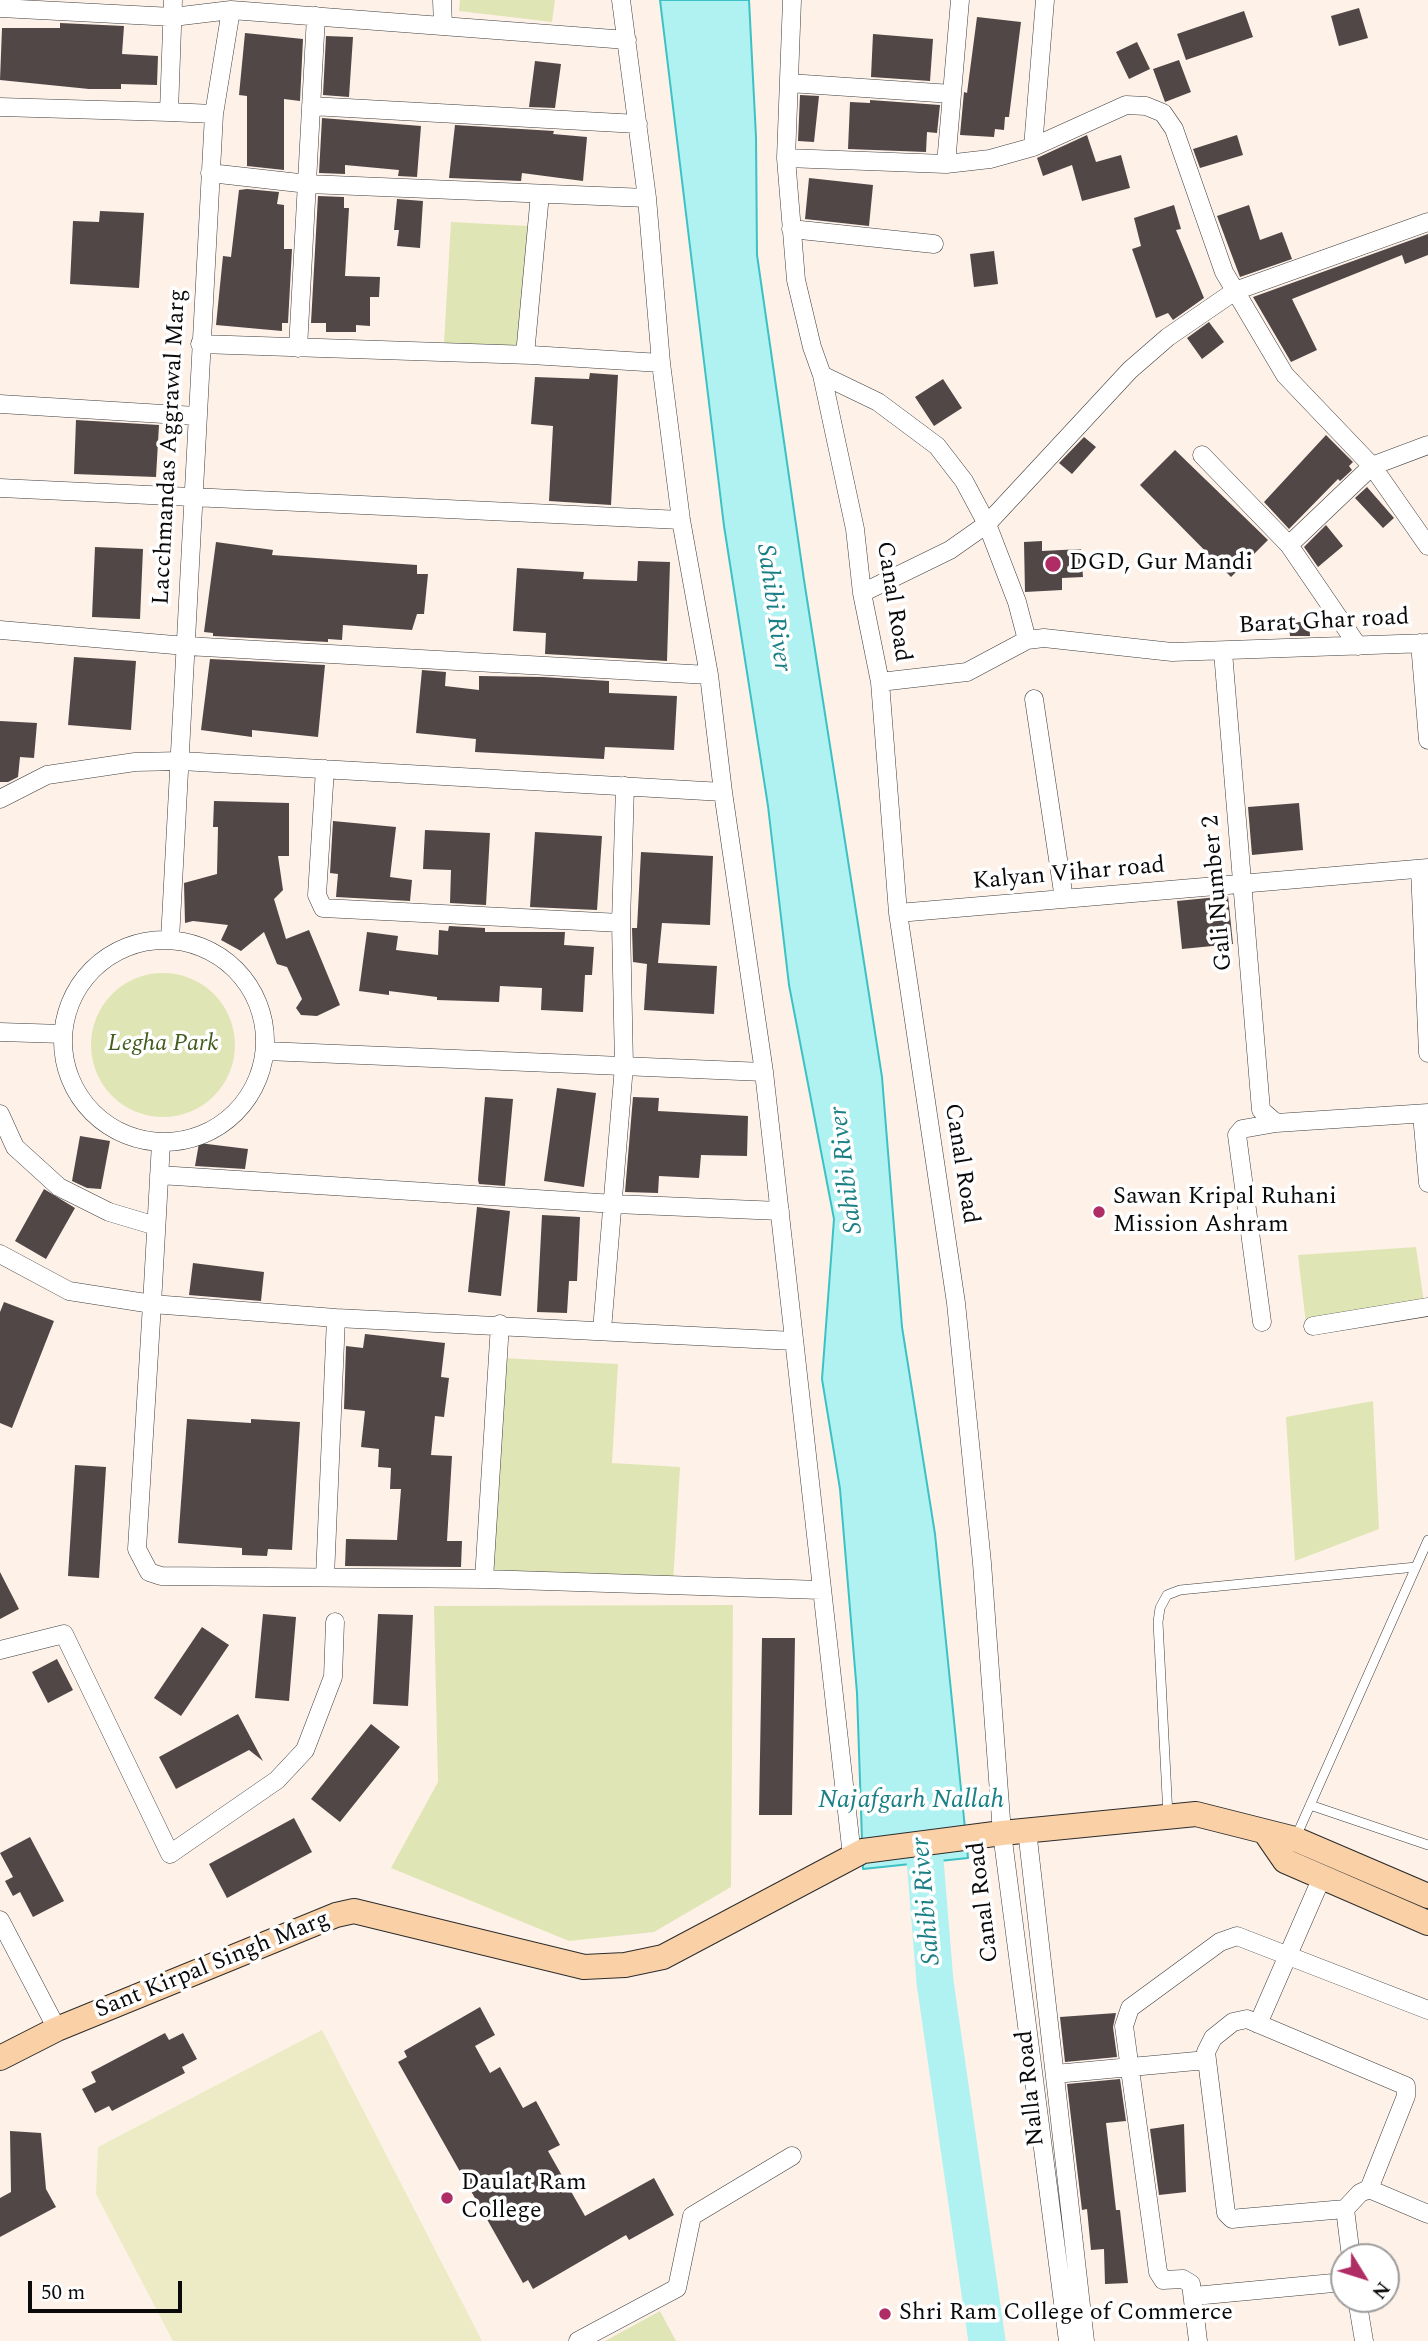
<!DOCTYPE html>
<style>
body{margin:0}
#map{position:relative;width:1428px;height:2341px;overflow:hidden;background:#fef1e8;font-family:Spectral,serif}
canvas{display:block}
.north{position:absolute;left:1330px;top:2243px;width:70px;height:70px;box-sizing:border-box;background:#fff;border:2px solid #9d9d9d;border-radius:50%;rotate:128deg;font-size:19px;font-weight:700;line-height:28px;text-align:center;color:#0a0a0a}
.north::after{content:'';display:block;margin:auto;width:24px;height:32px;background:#b02c64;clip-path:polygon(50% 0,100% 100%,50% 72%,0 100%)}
.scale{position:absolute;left:28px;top:2281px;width:154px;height:32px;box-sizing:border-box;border:4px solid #0a0a0a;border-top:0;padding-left:9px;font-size:21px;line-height:24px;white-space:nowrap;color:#0a0a0a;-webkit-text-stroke:5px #fff;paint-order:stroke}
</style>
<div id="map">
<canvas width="1428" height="2341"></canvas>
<div class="north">N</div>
<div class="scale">50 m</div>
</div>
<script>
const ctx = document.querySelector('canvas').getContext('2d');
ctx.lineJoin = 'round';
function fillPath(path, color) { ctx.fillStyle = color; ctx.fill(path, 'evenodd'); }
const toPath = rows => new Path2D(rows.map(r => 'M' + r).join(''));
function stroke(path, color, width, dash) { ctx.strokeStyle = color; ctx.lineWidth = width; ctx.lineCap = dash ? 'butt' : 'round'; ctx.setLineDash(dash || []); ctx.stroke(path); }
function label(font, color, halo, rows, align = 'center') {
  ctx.font = font + ' Spectral,serif'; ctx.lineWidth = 7; ctx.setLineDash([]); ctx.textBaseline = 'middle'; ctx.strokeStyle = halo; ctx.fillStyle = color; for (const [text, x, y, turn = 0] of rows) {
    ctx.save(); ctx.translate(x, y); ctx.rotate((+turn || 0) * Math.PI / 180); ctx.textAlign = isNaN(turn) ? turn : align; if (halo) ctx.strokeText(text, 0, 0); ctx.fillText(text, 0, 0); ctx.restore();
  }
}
const green = toPath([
 [460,0,555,0,552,22,459,11],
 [451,222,528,226,521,348,444,344],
 '91 1045a72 72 0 1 1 144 0a72 72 0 1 1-144 0Z',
 [1416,1247,1426,1316,1306,1324,1298,1255],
 [502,1358,618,1364,612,1463,680,1467,673,1584,490,1575],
 [1373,1401,1379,1529,1295,1561,1286,1417],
 [733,1605,731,1887,654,1932,569,1941,391,1868,438,1782,434,1606],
 [660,2311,676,2341,605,2341]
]);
const pitch = toPath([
 [322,2030,482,2341,173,2341,96,2194,98,2147]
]);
const water = toPath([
 [660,0,749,0,756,137,757,255,804,580,882,1077,902,1327,935,1534,968,1858,863,1869,857,1693,840,1489,822,1379,834,1219,789,985,768,806,724,526,660,0]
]);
const river = toPath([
 [921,1811,935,1982,987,2341]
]);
const building = toPath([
 [1359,8,1368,38,1339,46,1331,16],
 [1244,11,1253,37,1186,60,1177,34],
 [977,17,1021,22,1009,117,1005,117,1004,130,995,129,994,137,960,135,964,92,967,93],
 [60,23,124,26,122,54,158,56,157,85,121,84,121,89,89,89,0,80,2,28,60,28],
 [245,33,303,39,300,101,284,99,284,170,247,166,247,96,239,95],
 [873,34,933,39,930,81,871,77],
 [326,36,353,37,349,97,323,95],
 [1137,42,1150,69,1129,79,1116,52],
 [1179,60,1191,92,1165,102,1153,69],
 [535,61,561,64,555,108,529,107],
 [800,95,819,96,814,142,798,141],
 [870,100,940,105,937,133,927,132,926,152,848,149,850,102,870,103],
 [322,118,421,126,417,177,398,176,399,170,345,165,345,174,319,173],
 [455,125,554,131,553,134,587,137,583,181,522,173,521,181,449,178],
 [1087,135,1096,162,1121,155,1130,188,1082,201,1072,165,1043,176,1037,158],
 [1237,135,1243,155,1200,168,1193,149],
 [809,178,873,185,869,226,805,219],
 [247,189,279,192,277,204,284,205,284,249,292,249,288,323,282,323,282,331,216,325,223,256,231,257,239,190],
 [318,196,344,197,344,208,349,208,345,276,380,277,379,297,370,297,370,326,356,325,356,332,326,332,326,323,311,323],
 [397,199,423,201,420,248,397,246,399,230,394,230],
 [1174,205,1181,229,1176,230,1204,298,1173,320,1168,313,1156,318,1132,249,1141,246,1134,218],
 [1249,205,1260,240,1282,232,1292,259,1240,277,1217,216],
 [100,211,144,213,139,288,70,284,73,221,99,222],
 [1428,234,1428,255,1405,264,1402,255,1292,299,1317,350,1291,362,1253,297],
 [994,251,998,284,974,287,970,254],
 [1209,322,1224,342,1202,359,1187,338],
 [590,373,618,375,611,505,549,501,553,426,531,424,535,377,589,379],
 [943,379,962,408,934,426,915,397],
 [76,420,159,425,156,477,74,474],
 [1326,435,1353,462,1349,466,1352,470,1340,481,1338,479,1289,529,1264,502],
 [1084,437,1096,447,1072,474,1059,463],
 [1175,450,1268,540,1231,577,1140,485],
 [1367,487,1394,518,1383,528,1355,498],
 [1326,525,1343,546,1318,567,1304,547],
 [1042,541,1042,551,1081,549,1083,577,1062,578,1062,590,1025,592,1024,542],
 [216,542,273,550,272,555,417,565,417,574,428,574,424,614,417,614,412,630,343,625,342,640,328,639,328,642,213,636,213,633,204,632],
 [95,547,143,549,140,619,92,617],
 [638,561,670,562,667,661,545,654,546,633,513,631,517,568,584,572,583,579,637,581],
 [1309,621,1310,636,1290,636,1289,623],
 [74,657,136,661,131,730,68,725],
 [210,659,325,665,318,737,252,730,252,737,201,730],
 [422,670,446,672,445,686,479,690,479,676,543,677,609,681,609,693,677,696,674,750,605,747,604,759,475,752,476,739,416,733],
 [0,721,37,723,34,758,20,757,18,777,8,782,0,782],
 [214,801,289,803,289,856,278,856,283,890,274,899,286,939,309,930,340,1005,317,1016,301,1015,296,1008,302,999,287,967,277,964,264,932,241,951,221,940,228,925,193,921,185,923,184,883,217,874,218,827,213,827],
 [1299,803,1303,850,1252,855,1248,807],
 [333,821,396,827,390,877,412,880,410,901,336,897,338,874,330,873],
 [425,830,490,833,486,905,450,903,451,870,423,869],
 [535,832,602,836,597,910,530,907],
 [641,852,713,856,710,925,662,923,658,963,717,966,714,1014,644,1010,647,964,633,962,632,928,637,928],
 [1228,896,1233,944,1182,949,1177,901],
 [449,926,485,928,485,932,565,932,564,945,594,947,592,975,585,975,583,1012,541,1010,542,988,500,986,499,1002,437,1000,437,997,389,991,389,995,359,991,367,932,398,936,396,950,438,955,439,930,448,931],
 [557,1088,596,1093,584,1187,544,1181],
 [485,1097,513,1099,505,1186,479,1184,478,1180],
 [633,1097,659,1098,658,1111,748,1116,747,1156,701,1155,699,1178,659,1176,658,1193,625,1192],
 [80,1136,110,1141,101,1189,87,1188,72,1181],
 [199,1143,248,1149,245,1169,195,1166],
 [44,1189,75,1208,46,1259,15,1241],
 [477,1207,510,1211,501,1296,468,1292],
 [542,1215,580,1217,577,1281,569,1281,567,1313,537,1312],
 [193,1263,264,1272,261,1301,189,1295],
 [4,1302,54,1321,12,1428,0,1423,0,1312],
 [365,1334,445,1343,441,1377,449,1378,444,1417,435,1416,431,1455,452,1456,447,1541,462,1541,461,1567,345,1566,346,1539,397,1540,401,1489,390,1489,391,1468,378,1467,379,1449,361,1447,365,1411,344,1409,346,1346,363,1348],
 [187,1419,251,1423,251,1419,300,1422,292,1550,268,1549,267,1556,242,1555,242,1548,178,1543],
 [75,1465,106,1467,99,1578,68,1576],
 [0,1572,19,1609,0,1619],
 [263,1614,296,1617,289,1701,255,1698],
 [378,1614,413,1615,408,1706,373,1704],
 [202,1627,229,1645,181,1716,154,1698],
 [762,1638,795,1638,792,1815,759,1815],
 [57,1659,73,1690,48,1703,32,1672],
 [238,1714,263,1761,249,1750,176,1789,159,1757],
 [371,1724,400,1747,340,1822,311,1799],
 [294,1818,312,1852,227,1898,209,1864],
 [30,1837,64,1901,33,1917,20,1892,13,1896,5,1881,13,1877,0,1853],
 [480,2007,495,2035,475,2046,490,2073,500,2067,523,2108,536,2101,560,2145,548,2151,585,2216,654,2178,674,2215,629,2240,626,2235,533,2289,528,2280,523,2283,398,2062,407,2057,404,2051],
 [1116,2013,1113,2027,1117,2057,1065,2062,1060,2017],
 [165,2033,169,2040,183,2033,197,2059,182,2067,185,2073,112,2111,109,2106,95,2113,82,2089,96,2082,91,2072],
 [1120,2079,1126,2121,1106,2123,1116,2210,1120,2210,1128,2283,1105,2284,1104,2249,1091,2250,1087,2209,1082,2210,1067,2084],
 [1184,2124,1186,2192,1159,2195,1150,2129],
 [10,2131,41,2133,46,2189,56,2207,0,2237,0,2198,11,2192]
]);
const lane = toPath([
 [1310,1805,1428,1845],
 [1168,1816,1158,1622,1160,1608,1167,1595,1180,1590,1416,1567],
 [1295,1839,1428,1540]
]);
const street = toPath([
 [442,0,443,26],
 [792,0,786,158,796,280,812,347,822,375,855,529,862,593,880,682,898,913,956,1303,982,1563,1002,1833,1068,2341],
 [0,8,173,17,231,10,627,40],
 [789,83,952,94],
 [311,106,638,124],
 [0,107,169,112],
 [214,114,231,10],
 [1033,147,1045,0],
 [786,158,946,164,990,159,1033,147,1126,105,1146,106,1163,113,1174,129,1224,272,1285,375,1372,466,1428,546],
 [946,164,960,0],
 [210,173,308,184,647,198],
 [791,229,934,244],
 [200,344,531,355,661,363],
 [298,348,316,16],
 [525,355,540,194],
 [822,375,878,402,937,446,964,481,987,524,1017,602,1027,640],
 [0,404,196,416],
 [1202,455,1289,545,1358,646],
 [0,488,681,520],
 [1289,545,1372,466,1428,445],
 [862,593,950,550,987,524,1130,370,1168,337,1235,291,1428,222],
 [0,630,186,646,709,675],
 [1420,643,1428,740],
 [1223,652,1261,1110,1276,1123],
 [880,682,967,672,1027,640,1044,638,1172,652,1428,643],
 [1034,699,1064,899],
 [325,769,317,895,323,908,621,923],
 [723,792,764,1072],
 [0,799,47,775,135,762,181,761,723,792,709,675,681,520,661,363,647,198,621,0],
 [1420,869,1428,1053],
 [898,913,1428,868],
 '63 1041a101 101 0 1 1 202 0a101 101 0 1 1-202 0Z',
 [170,940,214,114,169,112,173,0],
 [0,1032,63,1034],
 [266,1051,764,1072,852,1856],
 [0,1114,15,1147,59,1187,109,1212,156,1226],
 [1422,1114,1428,1183],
 [159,1175,615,1204,780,1211],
 [0,1254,69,1291,152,1304,161,1143],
 [1262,1322,1237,1135,1242,1129,1276,1123,1428,1113],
 [1313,1326,1428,1307],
 [602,1330,624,1066,621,923,625,786],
 [794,1341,336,1318,152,1304,137,1549,149,1572,161,1576,484,1579,821,1590],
 [325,1577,336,1318],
 [484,1579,500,1324],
 [0,1650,64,1634,170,1854,277,1780,305,1750,333,1677,335,1622],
 [1027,1830,1085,2341],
 [0,1920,57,2029],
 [1258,2024,1322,1877],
 [1055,2074,1207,2060],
 [1369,2189,1428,2214],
 [1345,2209,1241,2218,1232,2219,1226,2213,1206,2052,1213,2038,1233,2022,1247,2019,1406,2086,1406,2096,1369,2189,1360,2193,1345,2209,1351,2257],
 [1194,2296,1344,2282],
 [1357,2299,1364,2341],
 [578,2341,677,2288,692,2216,792,2156],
 [1198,2341,1191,2284,1183,2279,1163,2280,1158,2272,1124,2026,1130,2008,1220,1942,1237,1936,1428,2010]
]);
const secondary = toPath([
 [1265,1832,1285,1861,1428,1923],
 [0,2058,57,2029,336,1915,354,1911,584,1967,625,1965,663,1957,863,1851,1002,1833,1196,1814,1295,1839,1428,1896]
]);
const markers = [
 [1053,564,9,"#b02c64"],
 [1099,1212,7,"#b02c64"],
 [447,2198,7,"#b02c64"],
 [885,2314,7,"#b02c64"]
];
const streetNames = [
 ["Lacchmandas Aggrawal Marg",171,447,-87],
 ["Canal Road",892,602,81],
 ["Barat Ghar road",1324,623,-3],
 ["Kalyan Vihar road",1069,875,-5],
 ["Gali Number 2",1219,893,-95],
 ["Canal Road",960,1164,81],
 ["Canal Road",985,1902,-97],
 ["Sant Kirpal Singh Marg",213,1966,-22],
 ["Nalla Road",1032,2088,-96]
];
const poiNames = [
 ["DGD, Gur Mandi",1069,564],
 ["Sawan Kripal Ruhani",1113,1198],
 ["Mission Ashram",1113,1226],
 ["Daulat Ram",461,2184],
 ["College",461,2212],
 ["Shri Ram College of Commerce",899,2314]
];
const parkNames = [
 ["Legha Park",163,1045]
];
const waterNames = [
 ["Sahibi River",772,608,82],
 ["Sahibi River",848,1170,-97],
 ["Najafgarh Nallah",911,1802],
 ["Sahibi River",928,1901,-95]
];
fillPath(green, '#e0e5b5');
fillPath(pitch, '#edebc6');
fillPath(water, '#b0f2f1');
stroke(water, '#3cc1c4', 2);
stroke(river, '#b0f2f1', 37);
fillPath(building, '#524747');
stroke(lane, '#3d3d3d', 10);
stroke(street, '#3d3d3d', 19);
stroke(secondary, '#2c2c2c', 26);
stroke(lane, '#fff', 9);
stroke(street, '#fff', 18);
stroke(secondary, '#fad1a7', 24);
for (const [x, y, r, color] of markers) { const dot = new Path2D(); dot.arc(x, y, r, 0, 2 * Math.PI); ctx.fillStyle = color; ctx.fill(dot); stroke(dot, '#fff', 2.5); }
label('24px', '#0a0a0a', '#fff', streetNames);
label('24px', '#0a0a0a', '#fff', poiNames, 'left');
label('italic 24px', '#435c1f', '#fff', parkNames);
label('italic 26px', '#1b8086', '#fff', waterNames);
</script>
